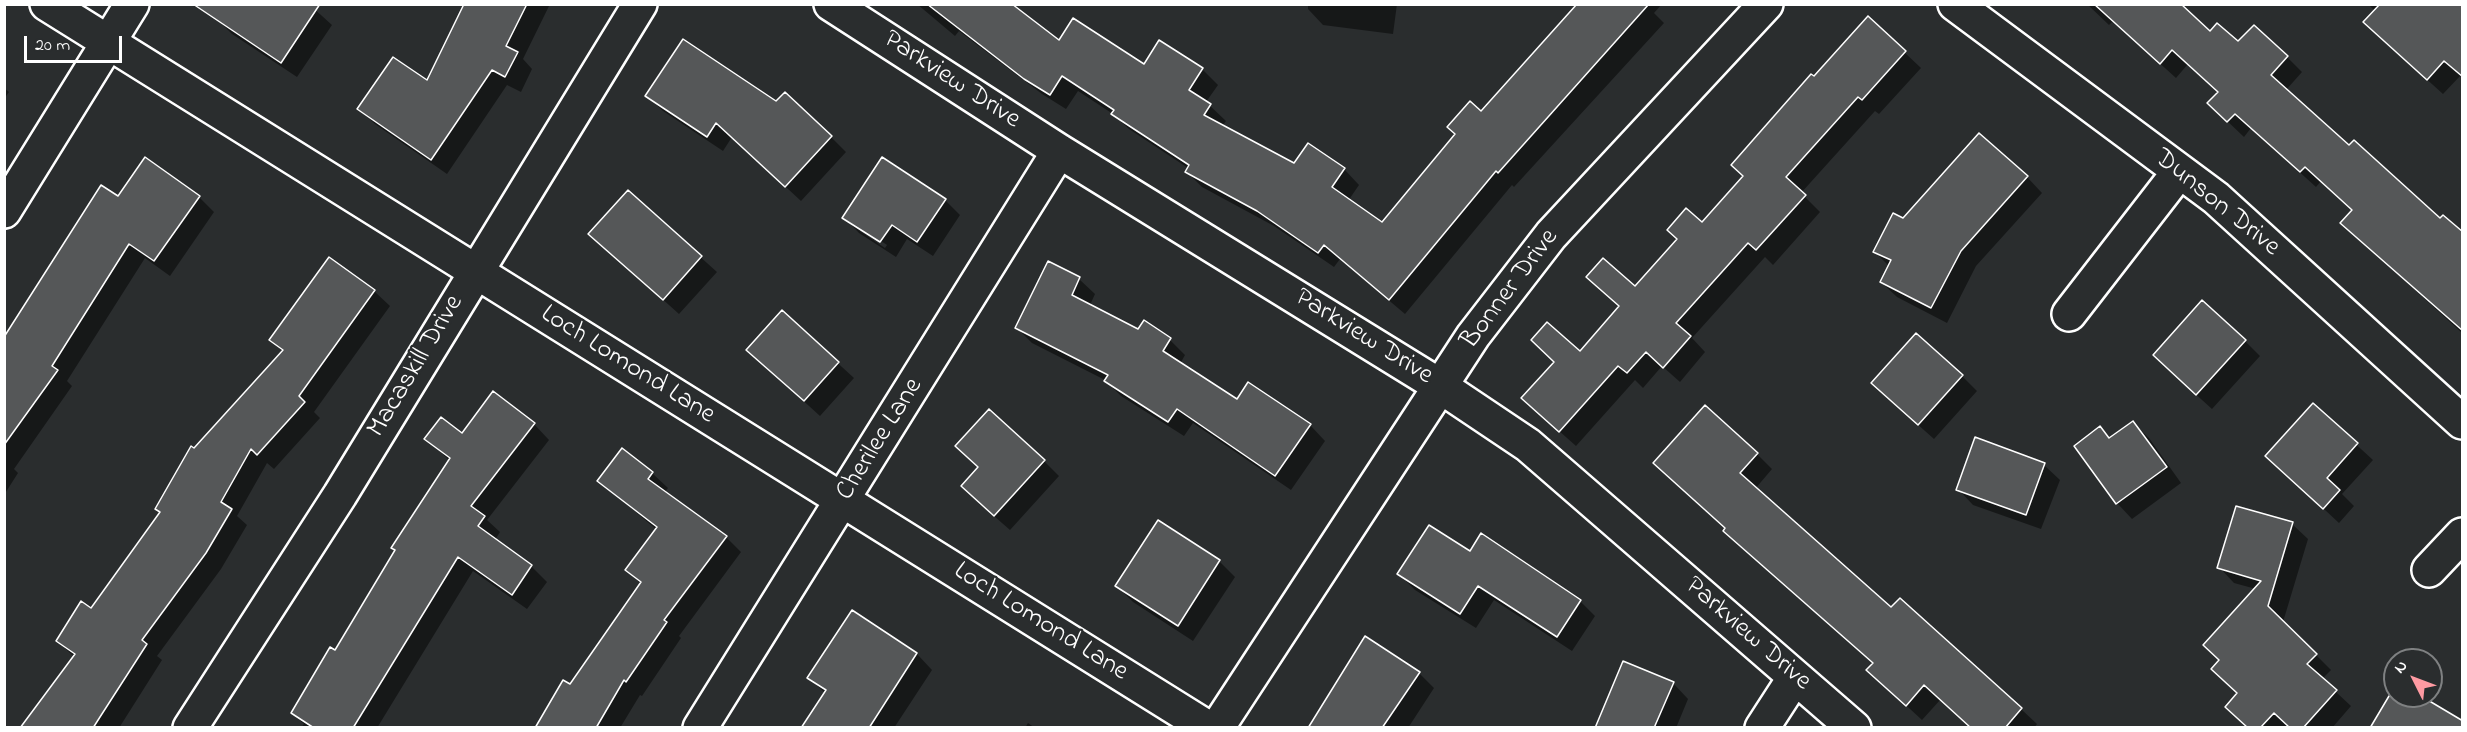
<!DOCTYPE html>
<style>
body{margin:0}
#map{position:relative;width:2467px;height:732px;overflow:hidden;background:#2a2d2e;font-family:"Indie Flower",sans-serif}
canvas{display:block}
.frame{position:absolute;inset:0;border:6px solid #fff;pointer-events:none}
.north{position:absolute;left:2383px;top:648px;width:60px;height:60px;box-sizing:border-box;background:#2a2d2e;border:2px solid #7f8182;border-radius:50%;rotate:312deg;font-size:16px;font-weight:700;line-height:24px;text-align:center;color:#fff}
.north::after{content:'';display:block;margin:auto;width:21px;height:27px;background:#ff9aa2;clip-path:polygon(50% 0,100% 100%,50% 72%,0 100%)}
.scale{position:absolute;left:24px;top:36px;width:98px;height:27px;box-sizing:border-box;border:3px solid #fff;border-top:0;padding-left:8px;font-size:18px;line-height:21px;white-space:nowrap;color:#fff;-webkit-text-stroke:4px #2a2d2e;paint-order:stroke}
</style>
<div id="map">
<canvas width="2467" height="732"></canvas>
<div class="frame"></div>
<div class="north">N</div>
<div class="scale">20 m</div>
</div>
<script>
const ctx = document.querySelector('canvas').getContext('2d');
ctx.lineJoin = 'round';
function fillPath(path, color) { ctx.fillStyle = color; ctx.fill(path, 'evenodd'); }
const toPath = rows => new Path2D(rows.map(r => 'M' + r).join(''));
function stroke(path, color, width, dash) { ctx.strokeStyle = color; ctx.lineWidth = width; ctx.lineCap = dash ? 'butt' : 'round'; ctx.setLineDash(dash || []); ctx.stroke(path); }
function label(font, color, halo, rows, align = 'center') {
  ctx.font = font + ' "Indie Flower",sans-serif'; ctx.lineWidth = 4.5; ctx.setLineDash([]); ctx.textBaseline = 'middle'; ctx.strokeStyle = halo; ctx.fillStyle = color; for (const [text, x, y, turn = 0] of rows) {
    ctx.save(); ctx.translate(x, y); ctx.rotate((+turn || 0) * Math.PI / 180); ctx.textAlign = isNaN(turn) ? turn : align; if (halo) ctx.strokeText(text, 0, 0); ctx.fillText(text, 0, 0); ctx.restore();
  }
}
const shadow = toPath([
 [466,4,550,4,523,59,532,69,521,92,507,85,447,174,375,124,359,109,427,82],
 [917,4,1012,4,1059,42,1144,66,1160,42,1202,69,1218,85,1206,102,1226,121,1223,125,1295,165,1344,169,1359,185,1348,201,1382,224,1579,4,1662,4,1654,13,1664,23,1514,187,1512,185,1405,314,1340,259,1334,267,1274,226,1202,187,1187,172,1188,168,1129,129,1113,114,1078,91,1066,109,1042,94,959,31,955,36],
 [1203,180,1264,213,1263,215,1203,183],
 [1308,4,1397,4,1393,34,1323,25,1308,9],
 [2087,4,2178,4,2210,33,2287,57,2302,72,2286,90,2349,147,2440,220,2462,234,2462,333,2342,223,2354,211,2321,181,2316,187,2251,128,2244,137,2224,118,2219,92,2188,64,2176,78,2113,21,2109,25],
 [2368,4,2462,4,2461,75,2443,94,2381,38,2375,11],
 [311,6,332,25,297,77,232,34,217,19],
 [1868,18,1921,68,1879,114,1875,111,1801,193,1820,212,1773,265,1765,257,1692,338,1705,352,1680,382,1662,366,1643,388,1635,380,1576,446,1539,413,1555,362,1580,354,1635,288,1702,224,1744,177,1814,78],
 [4,88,9,92,4,99],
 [647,96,831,137,846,152,801,201,732,137,723,151,663,111],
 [2027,177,2042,193,1976,266,1947,323,1897,297,1881,282,1889,266,1875,252,1903,219],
 [628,192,717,272,679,314,590,234],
 [199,197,214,212,170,276,145,258,67,381,72,386,14,469,18,473,4,495,4,340,118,198],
 [945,200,960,215,933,256,907,239,896,257,859,233,844,217],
 [860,227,887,245,885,248,860,231],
 [1049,263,1079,279,1095,294,1090,305,1139,331,1170,340,1185,355,1180,364,1237,401,1310,425,1325,441,1291,490,1193,423,1184,436,1121,396,1105,380,1032,343,1017,328],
 [374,291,390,306,314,412,320,418,274,469,267,463,237,516,247,525,221,569,157,656,162,660,119,728,23,728,74,657,58,641,91,610,161,513,157,509,195,450,283,352,271,340],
 [782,312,854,378,820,416,764,365],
 [2245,341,2260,356,2212,409,2170,371],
 [1962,376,1977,391,1934,439,1888,398],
 [2313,405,2373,460,2342,494,2354,506,2339,523,2267,456],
 [2133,423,2149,438,2181,483,2132,519,2117,503,2100,428,2111,439],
 [534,424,549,440,487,520,500,532,495,540,531,566,547,582,527,609,473,571,377,728,301,728,304,724,292,713,336,652,450,461,426,438],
 [1757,454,1772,469,1755,489,1891,609,1900,600,2021,709,2037,724,2034,728,1972,728,1941,699,1922,720,1884,685,1874,664,1740,546,1727,529,1670,478],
 [1044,461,1059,476,1010,530,978,502],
 [2044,465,2060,480,2041,529,1973,505,1958,489],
 [652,473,668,488,665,492,726,537,741,552,679,636,681,638,642,696,640,695,620,728,537,728,571,686,641,584,627,570,657,530,599,481],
 [1158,522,1219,561,1235,577,1193,641,1133,602,1117,586],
 [2292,524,2308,539,2283,622,2331,670,2322,679,2351,706,2332,728,2248,728,2239,694,2221,660,2256,589,2234,583,2219,567],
 [1470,553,1580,601,1595,616,1572,651,1494,600,1476,628,1415,590,1399,574],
 [853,612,917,654,932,670,894,728,803,728,826,694,809,678],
 [1419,673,1434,688,1408,728,1309,728],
 [1673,683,1688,699,1676,728,1597,728],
 [1028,723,1035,728,1025,728]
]);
const building = toPath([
 [193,4,320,4,281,63,193,4],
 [464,4,527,4,506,46,518,52,505,77,492,70,431,160,357,109,393,57,427,80,464,4],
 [927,4,1012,4,1059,40,1073,18,1144,64,1159,40,1203,68,1189,90,1211,104,1204,115,1294,163,1308,143,1345,168,1332,187,1382,222,1455,134,1447,127,1470,101,1481,111,1577,4,1649,4,1498,173,1496,171,1389,300,1324,245,1318,253,1257,211,1185,172,1189,165,1111,114,1114,110,1062,76,1050,95,1024,79,927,4],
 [2094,4,2181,4,2210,31,2217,23,2238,41,2254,25,2288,56,2271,75,2349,145,2354,140,2440,218,2443,215,2463,232,2463,331,2340,223,2352,210,2305,167,2300,172,2235,114,2227,122,2207,103,2218,92,2172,50,2160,64,2094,4],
 [2380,4,2463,4,2463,77,2444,61,2427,80,2363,22,2380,4],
 [1868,16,1906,51,1862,100,1858,97,1786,177,1806,195,1756,250,1748,243,1676,323,1691,336,1663,368,1646,352,1627,373,1618,366,1559,432,1521,398,1554,362,1531,340,1547,322,1580,351,1619,306,1586,277,1603,258,1635,286,1677,239,1667,230,1686,208,1702,222,1743,176,1731,165,1811,74,1814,76,1868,16],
 [683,39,776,101,785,92,832,136,785,187,716,123,707,137,645,96,683,39],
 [1979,133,2028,176,1961,251,1931,308,1880,282,1891,260,1873,252,1893,213,1903,218,1979,133],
 [145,157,200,196,154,261,129,244,52,366,58,370,4,445,4,337,101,185,118,196,145,157],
 [882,157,946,199,917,242,892,225,880,242,842,218,882,157],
 [628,190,702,256,663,300,588,234,628,190],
 [329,257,375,290,299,396,305,402,257,455,251,449,221,502,232,509,206,553,142,640,147,644,100,717,93,728,20,728,75,654,56,641,81,601,91,608,160,512,155,509,191,446,194,448,283,350,269,340,329,257],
 [1048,261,1080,277,1072,295,1138,329,1144,320,1171,338,1163,351,1237,399,1248,382,1311,424,1275,476,1177,409,1168,422,1104,381,1108,375,1015,328,1048,261],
 [2202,300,2246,340,2196,395,2153,355,2202,300],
 [782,310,839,362,804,401,746,350,782,310],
 [1916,333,1963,375,1918,425,1871,383,1916,333],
 [493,391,535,423,471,506,485,516,478,526,532,565,512,595,458,557,353,728,314,728,291,713,330,647,335,650,395,550,391,548,450,458,424,439,441,417,462,433,493,391],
 [2313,403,2358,443,2327,478,2340,490,2323,509,2265,456,2313,403],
 [1705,405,1758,453,1740,473,1891,607,1900,598,2022,708,2005,728,1971,728,1924,685,1906,706,1866,670,1873,663,1723,531,1725,528,1653,463,1705,405],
 [989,409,1045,460,994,516,961,486,978,467,955,446,989,409],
 [2133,421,2167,467,2116,504,2074,446,2100,426,2109,438,2133,421],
 [1975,437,2045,463,2026,515,1956,490,1975,437],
 [622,448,653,472,648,479,727,536,664,620,667,622,626,682,624,680,596,728,535,728,563,680,570,684,641,582,625,570,657,527,597,481,622,448],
 [2236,506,2293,522,2268,606,2317,654,2307,664,2337,690,2303,728,2290,728,2274,713,2260,728,2248,728,2225,707,2237,693,2211,669,2219,660,2203,645,2261,581,2217,568,2236,506],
 [1158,520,1220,560,1178,626,1115,586,1158,520],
 [1429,525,1470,551,1481,533,1581,600,1557,637,1478,586,1460,614,1397,574,1429,525],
 [852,610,917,653,869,728,801,728,826,690,807,678,852,610],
 [1365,636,1420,672,1382,728,1308,728,1365,636],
 [1623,661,1674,682,1654,728,1595,728,1623,661],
 [2389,696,2421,696,2463,721,2463,728,2370,728,2389,696]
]);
const minor = toPath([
 [47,4,1208,728],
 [831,4,1059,151,1440,386,1528,445,1854,728],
 [1955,4,2216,198,2462,422],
 [4,211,132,4],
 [2069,314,2179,172],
 [2429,570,2462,535],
 [190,728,340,495,640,4],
 [700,728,1059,151],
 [1217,728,1473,336,1551,235,1766,4],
 [1762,728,1795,677]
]);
const streetNames = [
 ["Parkview Drive",951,81,33],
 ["Dunson Drive",2216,204,39],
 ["Bonner Drive",1511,290,-53],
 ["Parkview Drive",1363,338,32],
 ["Loch Lomond Lane",627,366,32],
 ["Macaskill Drive",417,367,-59],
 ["Cherilee Lane",881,440,-58],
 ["Loch Lomond Lane",1040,623,32],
 ["Parkview Drive",1747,635,41]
];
fillPath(shadow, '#0007');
fillPath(building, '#555758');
stroke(building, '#fff', 1.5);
stroke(minor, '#fff', 38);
stroke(minor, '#2a2d2e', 33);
label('27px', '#fff', '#2a2d2e', streetNames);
</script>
